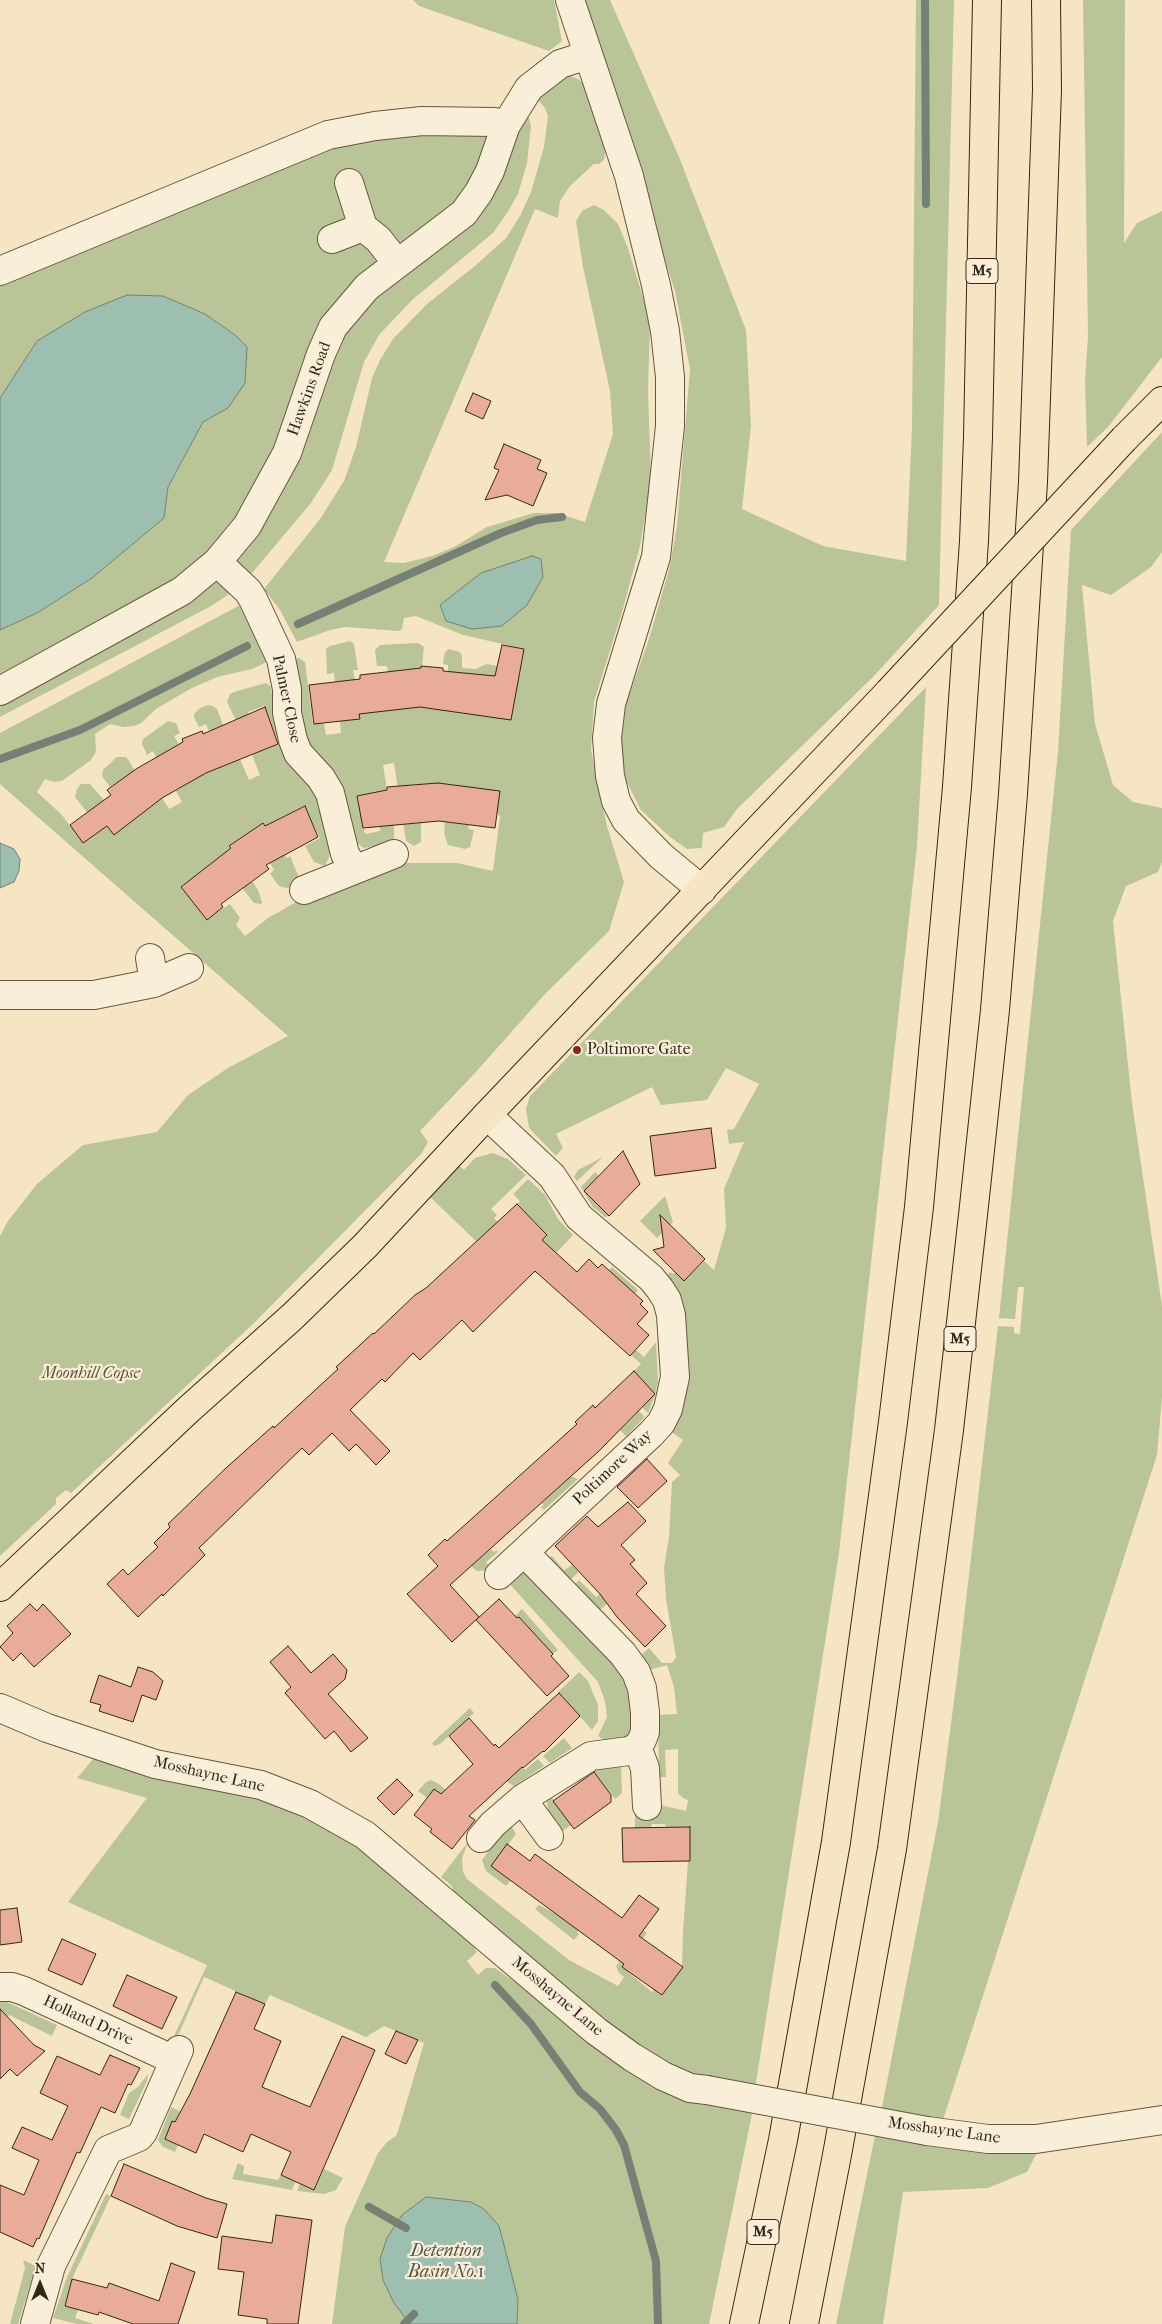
<!DOCTYPE html>
<style>
body{margin:0}
#map{position:relative;width:1162px;height:2324px;overflow:hidden;background:#f6e5c3;font-family:"IM FELL French Canon",serif}
canvas{display:block}
.north{position:absolute;left:15px;top:2259px;width:50px;height:50px;-webkit-text-stroke:4px #f9eed8;paint-order:stroke;rotate:0deg;font-size:14px;font-weight:700;line-height:20px;text-align:center;color:#37251a}
.north::after{content:'';display:block;margin:auto;width:18px;height:22px;background:#37251a;clip-path:polygon(50% 0,100% 100%,50% 72%,0 100%)}
</style>
<div id="map">
<canvas width="1162" height="2324"></canvas>
<div class="north">N</div>
</div>
<script>
const ctx = document.querySelector('canvas').getContext('2d');
ctx.lineJoin = 'round';
function fillPath(path, color) { ctx.fillStyle = color; ctx.fill(path, 'evenodd'); }
const toPath = rows => new Path2D(rows.map(r => 'M' + r).join(''));
function stroke(path, color, width, dash) { ctx.strokeStyle = color; ctx.lineWidth = width; ctx.lineCap = dash ? 'butt' : 'round'; ctx.setLineDash(dash || []); ctx.stroke(path); }
function label(font, color, halo, rows, align = 'center') {
  ctx.font = font + ' "IM FELL French Canon",serif'; ctx.lineWidth = 4.5; ctx.setLineDash([]); ctx.textBaseline = 'middle'; ctx.strokeStyle = halo; ctx.fillStyle = color; for (const [text, x, y, turn = 0] of rows) {
    ctx.save(); ctx.translate(x, y); ctx.rotate((+turn || 0) * Math.PI / 180); ctx.textAlign = isNaN(turn) ? turn : align; if (halo) ctx.strokeText(text, 0, 0); ctx.fillText(text, 0, 0); ctx.restore();
  }
}
const green = toPath([
 [413,0,554,0,562,41,549,51,419,6],
 [581,0,610,0,679,157,746,330,751,426,742,509,823,546,906,561,912,428,916,0,954,0,939,605,873,677,737,809,724,827,703,833,702,848,687,849,670,837,641,810,624,777,620,743,624,710,649,639,670,566,677,526,690,369,675,291],
 [1083,0,1125,0,1124,243,1137,223,1162,211,1162,357,1108,427,1087,447,1085,381,1088,336],
 [570,76,578,79,585,85,606,147,604,160,599,164,594,164,570,186,560,201,558,218,535,209,384,562,404,563,432,556,454,547,487,527,534,513,557,513,585,522,613,434,610,391,583,267,576,221,582,211,594,205,604,210,618,224,628,248,650,321,648,391,651,481,640,546,622,612,594,702,591,750,607,826,624,882,609,931,546,993,475,1073,420,1131,428,1142,422,1153,253,1324,71,1493,66,1490,56,1498,56,1504,0,1556,0,1236,8,1221,37,1184,83,1145,157,1132,188,1095,228,1068,288,1036,0,784,0,733,242,604,268,657,265,663,252,669,217,677,190,689,156,709,141,723,134,726,123,727,110,724,95,734,96,752,91,760,62,781,54,782,45,779,37,792,61,814,83,842,101,830,75,797,77,789,81,784,90,784,105,801,149,808,125,777,110,787,102,776,103,770,117,757,126,757,129,761,153,803,162,798,169,809,182,802,176,791,192,781,173,748,156,757,153,751,147,755,142,744,143,739,168,721,176,723,180,733,174,736,198,777,240,759,249,780,260,775,252,755,279,743,264,706,248,712,251,720,238,725,227,702,230,694,237,691,266,683,271,687,274,711,320,801,332,850,325,866,314,862,305,846,320,838,304,806,274,821,285,844,280,848,263,823,229,846,258,890,262,902,261,904,254,903,242,888,181,887,206,919,230,904,240,918,236,925,245,936,268,918,307,896,394,863,457,863,493,871,500,816,453,785,447,822,469,825,468,829,474,830,470,847,465,849,448,845,444,833,445,819,441,818,439,783,404,786,407,824,421,823,421,842,414,846,406,841,394,763,383,765,387,790,357,796,365,834,380,831,379,825,394,822,394,843,364,848,351,839,344,810,345,792,338,778,331,767,300,736,291,660,299,658,305,662,313,724,324,723,326,735,341,733,340,721,356,689,407,670,388,672,387,666,377,666,375,650,380,645,418,643,424,647,418,707,448,672,448,665,443,664,444,657,445,652,449,649,460,652,462,656,462,668,476,669,486,664,519,670,524,649,463,635,416,616,404,618,402,629,399,631,345,627,330,630,297,642,280,610,264,589,320,519,344,481,356,447,372,378,380,360,393,339,427,304,476,265,506,238,520,216,531,192,544,147,548,116,545,108,537,99,561,77],
 [525,115,529,118,531,126,527,163,518,194,507,213,493,233,412,300,379,335,364,362,332,470,311,503,247,579,237,562,238,554,340,329,406,268],
 [379,132,490,135,488,151,457,208,376,263,350,286,327,324,291,418,237,522,178,586,0,682,0,630,37,613,92,578,164,518,168,487,203,422,228,408,235,335,205,314,163,296,37,341,0,398,0,280,330,141],
 [1162,432,1162,552,1151,567,1111,595,1082,585,1095,724,1113,785,1133,802,1162,808,1162,862,1158,872,1126,886,1113,921,1132,1103,1162,1306,1162,1397,1157,1455,942,2123,881,2112,938,1822,957,1678,998,1326,1014,1327,1014,1333,1020,1334,1024,1287,1018,1287,1015,1319,999,1318,1058,752,1071,530],
 [216,582,225,584,232,592,213,605,0,717,0,703,210,583],
 [350,641,354,644,358,670,353,670,355,680,335,683,334,673,327,674,326,649,330,646],
 [926,687,917,846,839,1553,755,2089,694,2079,601,2024,454,1894,452,1886,441,1877,468,1842,462,1858,463,1872,467,1879,569,1960,618,1986,624,1977,619,1973,616,1966,643,1930,647,1933,622,1967,652,1992,654,1989,662,1995,682,1967,683,1932,688,1861,690,1861,690,1827,666,1827,665,1824,652,1824,651,1827,635,1828,635,1808,660,1805,686,1811,688,1800,683,1798,678,1793,678,1749,665,1750,666,1777,659,1777,658,1715,677,1714,674,1687,667,1665,649,1670,641,1655,649,1648,662,1663,672,1663,676,1657,666,1599,664,1567,669,1537,672,1482,680,1475,668,1463,683,1440,670,1431,681,1410,688,1379,666,1276,670,1272,673,1274,675,1272,684,1281,704,1261,714,1270,726,1228,724,1189,744,1142,729,1144,727,1130,734,1129,759,1084,726,1068,707,1100,661,1105,652,1087,556,1134,563,1148,556,1156,529,1128,526,1109,530,1096],
 [208,705,213,706,217,709,223,725,209,731,206,724,199,727,194,717,194,714,200,708],
 [284,854,287,858,290,856,301,882,287,888,279,886,270,874,274,870,270,863],
 [493,1153,508,1159,526,1175,491,1209,497,1215,494,1218,498,1222,477,1242,427,1194,458,1164,464,1170,475,1158],
 [603,1157,577,1181,574,1177,578,1170],
 [595,1172,599,1176,584,1191,609,1216,605,1217,592,1206,581,1187],
 [528,1179,545,1195,558,1219,573,1235,537,1274,515,1257,530,1251,547,1235,517,1204,520,1201,513,1194],
 [665,1196,673,1222,657,1238,640,1221],
 [612,1267,638,1290,635,1294,609,1277,612,1273,609,1270],
 [656,1342,658,1382,654,1398,648,1413,641,1406,655,1394,634,1371,641,1364,631,1355,636,1350,644,1357],
 [637,1409,645,1417,626,1436,620,1430,636,1414,635,1412],
 [571,1476,578,1479,544,1510,541,1507,544,1505,542,1503,559,1487,553,1480,555,1479,561,1485],
 [491,1549,494,1552,496,1550,498,1552,486,1562,490,1568,488,1570,477,1571,466,1562,469,1559,473,1564],
 [552,1556,564,1570,572,1565,579,1572,570,1580,552,1562,549,1557],
 [519,1571,526,1572,620,1664,635,1701,630,1738,607,1742,598,1736,607,1717,605,1701,598,1682,506,1580],
 [579,1580,596,1597,600,1594,611,1600,599,1611,574,1585],
 [522,1609,558,1650,553,1654,537,1637,513,1659,511,1657,535,1635,520,1617,517,1618,515,1616],
 [579,1672,588,1681,598,1705,598,1721,592,1730,558,1692],
 [470,1708,474,1713,440,1744,434,1746,432,1743],
 [564,1738,572,1748,550,1763,543,1756],
 [100,1751,255,1789,324,1828,351,1838,468,1938,477,1952,467,1961,478,1975,486,1968,495,1968,529,1992,753,2109,709,2324,332,2324,345,2227,378,2153,387,2142,396,2136,398,2131,424,2043,384,2026,366,2037,270,1995,265,2004,204,1977,176,2040,173,2038,207,1965,68,1902,147,1798,77,1778],
 [538,1759,544,1766,514,1786,502,1779,517,1762,525,1770],
 [616,1766,621,1767,622,1793,615,1799,593,1770],
 [431,1780,439,1784,453,1797,450,1801,434,1789,427,1798,418,1791,426,1782],
 [551,1796,571,1825,561,1832,548,1813,547,1801],
 [512,1827,516,1834,492,1866,511,1880,506,1886,486,1871,482,1860,502,1833],
 [539,1905,554,1913,560,1905,579,1929,577,1932,579,1934,574,1940,535,1909],
 [0,2002,7,2002,57,2025,52,2036,9,2015,7,2017,0,2010],
 [148,2074,147,2081,129,2119,120,2115,129,2093,138,2087],
 [171,2107,180,2111,176,2122,172,2122,165,2139,178,2145,175,2152,163,2147,158,2140],
 [876,2131,1038,2151,1027,2172,988,2188,903,2192,883,2324,836,2324],
 [238,2163,244,2166,243,2174,278,2180,281,2175,296,2181,292,2190,232,2179],
 [324,2169,343,2178,336,2190,324,2194,297,2191,300,2183,315,2189],
 [106,2194,111,2196,72,2279,65,2306,78,2310,75,2318,94,2324,77,2324,53,2318,67,2277],
 [23,2260,36,2266,18,2324,10,2324,25,2268]
]);
const water = toPath([
 [127,295,163,296,205,314,235,335,247,347,245,383,228,408,203,422,168,487,164,518,92,578,37,613,0,630,0,398,37,341,85,312,127,295],
 [532,556,541,559,543,577,527,605,502,626,472,629,446,621,440,605,481,573,532,556],
 [0,843,14,849,20,859,19,871,14,882,0,888,0,843],
 [426,2197,471,2202,484,2209,499,2226,518,2299,517,2324,410,2324,394,2303,383,2280,380,2259,387,2238,402,2215,426,2197]
]);
const stream = toPath([
 [925,0,926,204],
 [298,624,501,533,537,520,562,517],
 [0,759,80,730,247,646],
 [495,1985,531,2024,580,2092,600,2109,616,2130,624,2145,656,2261,658,2324],
 [369,2207,406,2228],
 [404,2324,414,2314]
]);
const building = toPath([
 [473,393,491,401,483,419,465,411,473,393],
 [504,444,541,460,537,469,547,473,533,506,507,495,485,500,499,470,494,468,504,444],
 [502,645,524,649,511,720,420,707,359,714,360,719,314,724,309,685,360,679,360,675,421,668,421,666,443,668,443,671,495,676,502,645],
 [265,707,278,744,206,773,162,798,114,835,107,826,83,843,70,825,111,795,107,790,136,769,183,742,182,739,202,731,203,734,265,707],
 [438,783,500,791,495,828,439,821,363,828,357,796,387,790,387,787,438,783],
 [305,806,318,837,266,865,269,869,221,904,223,907,207,920,181,887,231,848,229,846,263,823,265,826,305,806],
 [711,1128,716,1168,655,1176,650,1136,711,1128],
 [623,1151,640,1184,609,1216,584,1191,623,1151],
 [517,1204,547,1235,542,1240,577,1272,589,1259,598,1268,602,1264,643,1301,640,1304,648,1312,637,1324,649,1335,630,1356,535,1271,473,1332,462,1320,420,1360,413,1353,385,1382,382,1379,350,1410,390,1451,376,1465,356,1444,349,1451,332,1433,309,1455,302,1448,199,1548,205,1555,163,1596,162,1594,138,1617,107,1584,123,1569,128,1575,158,1547,154,1543,170,1527,168,1524,226,1468,273,1426,274,1428,338,1369,336,1367,373,1333,374,1334,415,1295,426,1288,517,1204],
 [660,1215,705,1259,684,1281,653,1250,664,1247,660,1215],
 [634,1371,655,1394,599,1451,450,1585,479,1617,452,1642,407,1594,438,1566,428,1555,445,1539,447,1541,577,1424,575,1422,593,1405,595,1408,634,1371],
 [647,1459,667,1481,638,1508,617,1487,647,1459],
 [628,1502,646,1521,621,1545,635,1560,630,1564,647,1583,636,1594,666,1626,645,1647,617,1617,600,1594,555,1546,587,1516,598,1527,628,1502],
 [499,1599,517,1618,519,1617,553,1654,551,1656,569,1676,547,1696,476,1620,499,1599],
 [30,1604,37,1611,43,1604,71,1634,34,1667,21,1653,13,1661,0,1647,13,1633,7,1626,30,1604],
 [288,1646,311,1673,333,1654,347,1670,345,1679,328,1694,368,1738,351,1752,334,1731,325,1739,285,1693,291,1687,270,1662,288,1646],
 [138,1667,153,1672,163,1681,156,1700,142,1695,133,1722,99,1711,101,1705,90,1702,99,1675,131,1687,138,1667],
 [559,1693,580,1716,544,1752,543,1751,523,1768,522,1767,469,1816,475,1820,452,1849,430,1832,432,1829,414,1815,434,1789,441,1794,473,1764,449,1736,469,1718,494,1746,495,1744,499,1748,559,1693],
 [594,1772,611,1795,611,1802,574,1829,553,1801,594,1772],
 [397,1779,413,1795,394,1815,377,1798,397,1779],
 [690,1827,690,1861,623,1862,622,1828,690,1827],
 [507,1844,530,1861,535,1854,622,1918,639,1895,659,1909,639,1936,683,1967,662,1995,622,1967,624,1964,491,1866,507,1844],
 [17,1908,22,1942,0,1945,0,1910,17,1908],
 [62,1939,96,1954,82,1985,48,1970,62,1939],
 [127,1975,177,1997,162,2029,113,2006,127,1975],
 [236,1992,265,2004,254,2029,281,2041,262,2087,310,2107,342,2036,375,2050,314,2190,281,2175,291,2152,251,2134,243,2152,204,2134,196,2153,165,2139,172,2121,175,2122,190,2094,236,1992],
 [0,2009,34,2045,45,2051,17,2076,10,2069,0,2079,0,2009],
 [396,2031,418,2040,406,2064,385,2054,396,2031],
 [110,2055,140,2068,131,2085,128,2084,115,2113,101,2107,80,2153,77,2152,39,2239,37,2238,33,2247,0,2232,0,2185,24,2195,39,2160,12,2148,22,2127,52,2140,68,2106,40,2093,57,2056,100,2075,110,2055],
 [124,2164,206,2198,227,2204,217,2238,177,2226,111,2196,124,2164],
 [276,2215,312,2220,298,2324,267,2324,267,2319,238,2315,244,2272,218,2269,222,2236,272,2243,276,2215],
 [171,2263,195,2272,178,2324,133,2324,99,2312,98,2315,65,2306,72,2279,107,2288,109,2283,159,2301,171,2263]
]);
const minor = toPath([
 [570,0,629,176,656,285,665,331,670,377,670,426,656,557,611,704,607,738,610,776,616,801,626,820,661,856,702,890],
 [349,183,363,227,378,239,397,263],
 [332,239,363,227],
 [0,271,328,135,375,126,422,121,495,122,506,125],
 [217,562,248,591,253,599,281,659,287,689,287,713,293,740,298,753,321,778,330,793,345,854,354,869],
 [0,691,182,591,217,562,247,526,287,453,321,354,333,327,367,287,464,213,479,192,490,171,506,125,529,88,560,64,588,55],
 [304,890,394,854],
 [150,958,154,983],
 [0,995,94,995,154,983,189,968],
 [499,1575,524,1552],
 [0,1708,47,1728,155,1764,261,1785,310,1804,365,1835,596,2031,632,2057,663,2076,690,2088,707,2090],
 [637,1747,645,1768,647,1806],
 [522,1799,549,1836],
 [481,1838,493,1824,522,1799,591,1756,629,1751,637,1747,642,1740,645,1732,645,1712,642,1688,636,1672,623,1654,524,1552,651,1434,661,1423,668,1409,675,1377,671,1315,667,1300,660,1289,651,1278,579,1217,552,1176,487,1115],
 [0,1987,12,1987,24,1991,174,2060],
 [927,2131,988,2139,1036,2139,1162,2120],
 [35,2324,51,2266,108,2150,139,2137,143,2132,179,2050]
]);
const major = toPath([
 [1124,439,1162,401],
 [0,1587,188,1410,292,1317,365,1246,487,1115,889,692]
]);
const highway = toPath([
 [744,2324,783,2140,836,1842,893,1422,919,1207,957,787,974,541,978,437,987,0],
 [804,2324,837,2155,892,1849,949,1430,974,1206,995,1010,1013,794,1033,482,1047,90,1046,0]
]);
const minorBridge = toPath([
 [707,2090,927,2131]
]);
const majorBridge = toPath([
 [889,692,1124,439]
]);
const markers = [
 [577,1050,5,"#8f2418"]
];
const shields = [
 [982,271,32],
 [960,1339,32],
 [763,2232,32]
];
const shieldNames = [
 ["M5",982,271],
 ["M5",960,1339],
 ["M5",763,2232]
];
const streetNames = [
 ["Hawkins Road",310,389,-70],
 ["Palmer Close",286,699,78],
 ["Poltimore Way",613,1468,-43],
 ["Mosshayne Lane",209,1775,13],
 ["Mosshayne Lane",557,1997,40],
 ["Holland Drive",88,2021,25],
 ["Mosshayne Lane",944,2131,8]
];
const poiNames = [
 ["Poltimore Gate",587,1050]
];
const parkNames = [
 ["Moonhill Copse",91,1374]
];
const waterNames = [
 ["Detention",446,2252],
 ["Basin No.1",446,2273]
];
fillPath(green, '#b9c596');
fillPath(water, '#9dbfb0');
stroke(water, '#748174', 1);
stroke(stream, '#748174', 8);
fillPath(building, '#e9ac99');
stroke(building, '#37251a', 1);
stroke(minor, '#675544', 30);
stroke(major, '#37251a', 30);
stroke(highway, '#37251a', 30);
stroke(minor, '#f9eed8', 28);
stroke(major, '#f6e5c3', 28);
stroke(highway, '#f6e5c3', 28);
stroke(minorBridge, '#675544', 30, []);
stroke(majorBridge, '#37251a', 30, []);
stroke(minorBridge, '#f9eed8', 28);
stroke(majorBridge, '#f6e5c3', 28);
for (const [x, y, r, color] of markers) { const dot = new Path2D(); dot.arc(x, y, r, 0, 2 * Math.PI); ctx.fillStyle = color; ctx.fill(dot); stroke(dot, '#f9eed8', 2); }
for (const [x, y, w] of shields) { const box = new Path2D(); box.roundRect(x - w / 2, y - 12.5, w, 25, 4); ctx.fillStyle = '#f9eed8'; ctx.fill(box); stroke(box, '#37251a', 1); }
label('bold 15px', '#37251a', null, shieldNames);
label('16px', '#37251a', '#f9eed8', streetNames);
label('16px', '#37251a', '#f9eed8', poiNames, 'left');
label('italic 16px', '#584d39', '#f9eed8', parkNames);
label('italic 18px', '#565347', '#f9eed8', waterNames);
</script>
